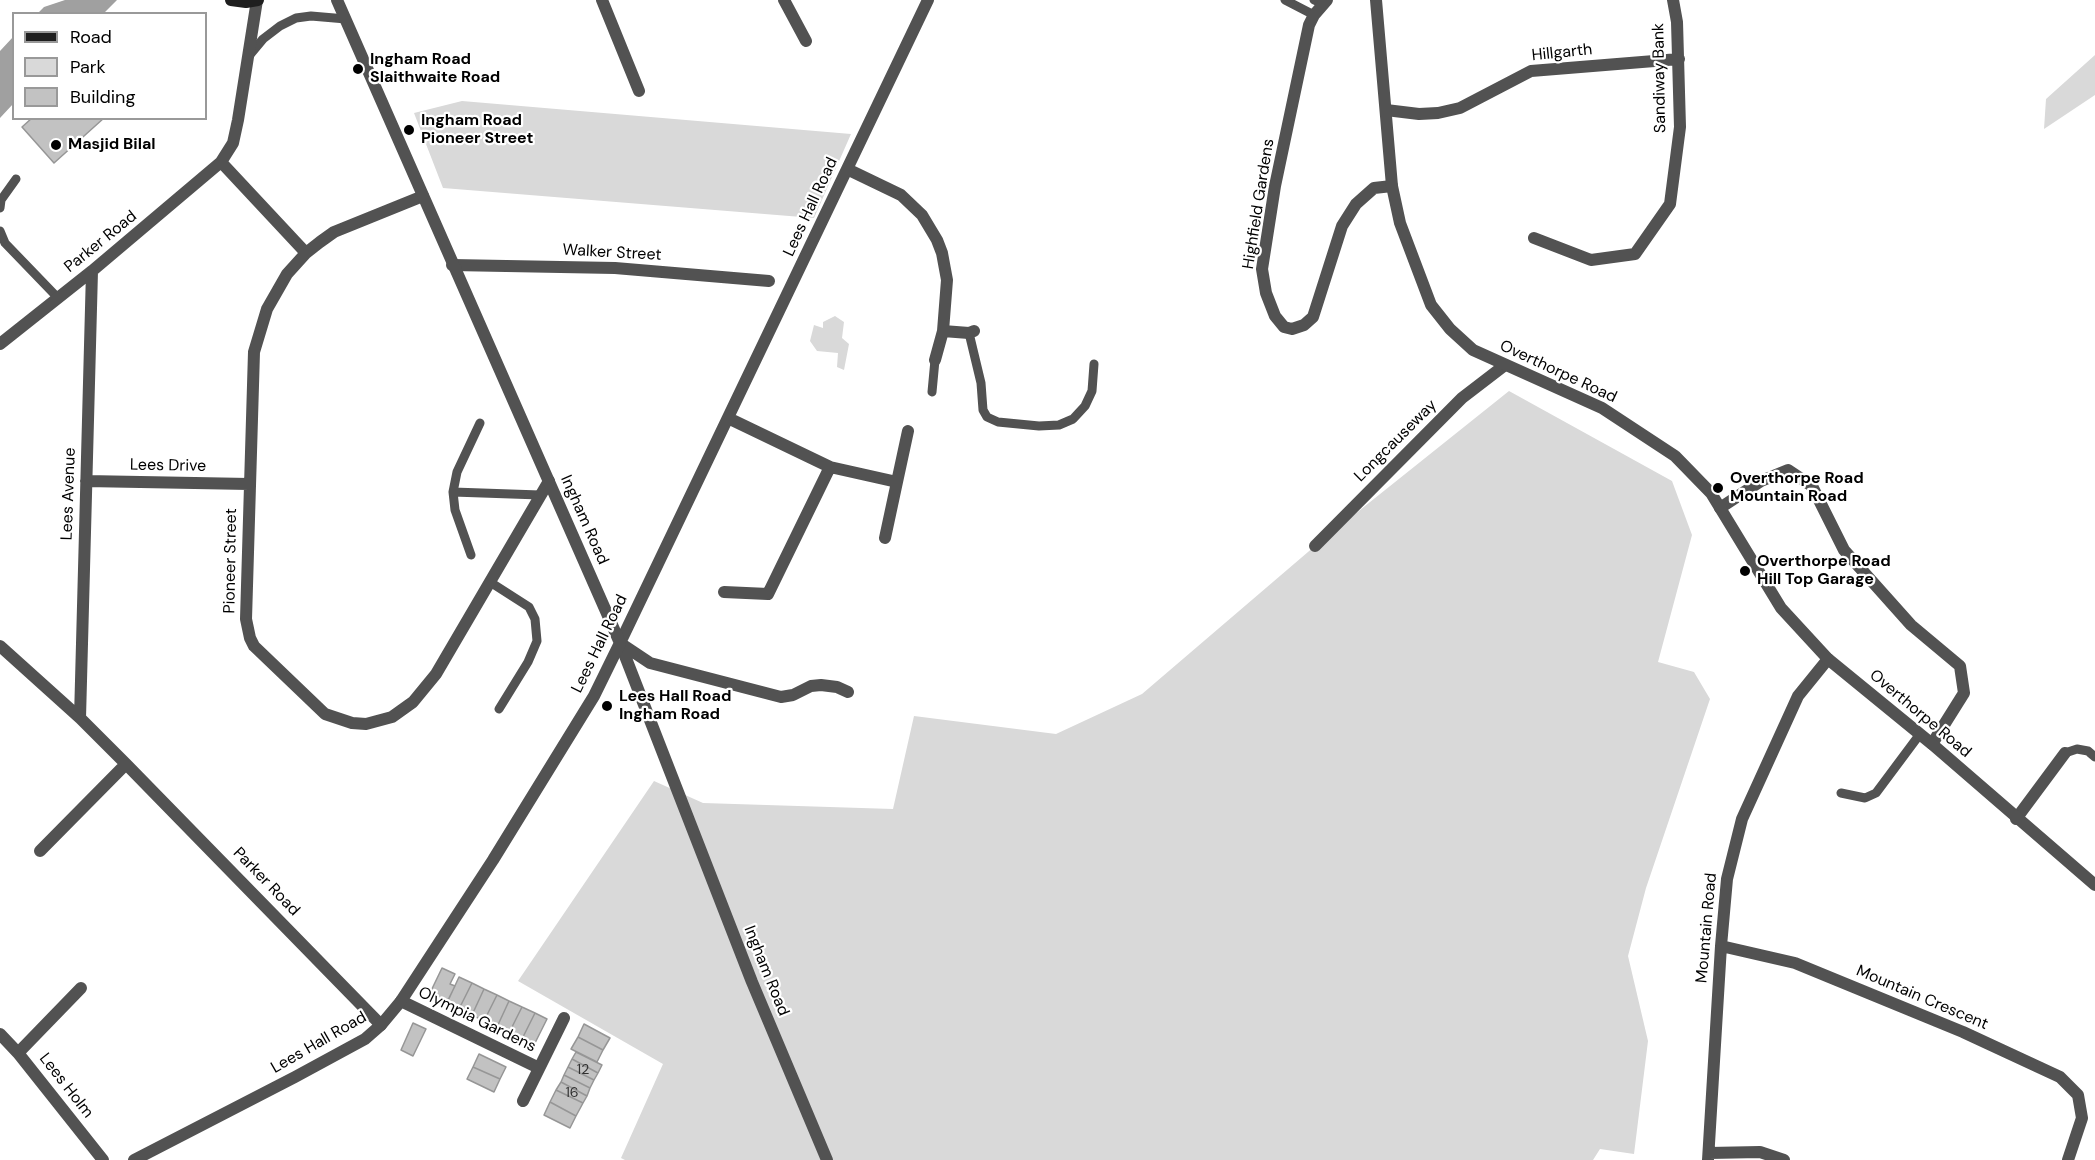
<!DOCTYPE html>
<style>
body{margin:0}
#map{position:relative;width:2095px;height:1160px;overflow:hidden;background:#fff;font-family:"DM Sans",sans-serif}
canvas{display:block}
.legend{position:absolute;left:12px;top:12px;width:195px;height:108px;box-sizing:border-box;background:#fff;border:2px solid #999;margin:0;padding:8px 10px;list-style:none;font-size:18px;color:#000}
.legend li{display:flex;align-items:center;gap:12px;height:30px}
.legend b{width:30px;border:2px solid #999}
</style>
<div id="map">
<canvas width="2095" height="1160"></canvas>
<ul class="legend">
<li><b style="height:8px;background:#1f1f1f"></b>Road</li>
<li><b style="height:16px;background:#d9d9d9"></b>Park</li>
<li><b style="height:16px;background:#c2c2c2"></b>Building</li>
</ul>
</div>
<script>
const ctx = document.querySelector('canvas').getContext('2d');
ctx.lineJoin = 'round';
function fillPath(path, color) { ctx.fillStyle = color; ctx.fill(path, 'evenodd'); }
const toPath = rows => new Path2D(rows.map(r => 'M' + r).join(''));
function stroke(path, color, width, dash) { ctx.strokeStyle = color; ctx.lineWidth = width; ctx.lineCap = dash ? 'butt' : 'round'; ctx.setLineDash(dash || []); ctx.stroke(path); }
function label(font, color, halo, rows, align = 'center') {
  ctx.font = font + ' "DM Sans",sans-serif'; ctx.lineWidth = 4.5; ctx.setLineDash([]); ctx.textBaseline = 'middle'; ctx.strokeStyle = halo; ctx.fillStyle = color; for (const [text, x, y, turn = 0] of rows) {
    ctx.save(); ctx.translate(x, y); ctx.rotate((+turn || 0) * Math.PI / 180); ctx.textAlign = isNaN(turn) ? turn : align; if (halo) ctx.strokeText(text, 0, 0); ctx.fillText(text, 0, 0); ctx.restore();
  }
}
const green = toPath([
 [2095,55,2095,95,2044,129,2046,99],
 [462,101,851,134,814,218,443,188,414,113],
 [835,316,844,322,842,338,849,344,844,370,837,367,838,353,817,351,810,341,814,325,823,328,823,322],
 [1509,391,1672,481,1692,535,1658,662,1694,672,1710,699,1646,888,1628,956,1648,1041,1634,1154,1600,1149,1593,1160,625,1160,621,1158,663,1064,518,981,654,781,703,803,893,809,914,716,1056,734,1142,694,1315,546]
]);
const water = toPath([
 [65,0,117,0,104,13,38,13,44,7],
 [13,37,13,104,0,118,0,51]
]);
const building = toPath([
 [32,118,104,118,54,163,22,127,32,118],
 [442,968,455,974,450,984,455,986,448,1000,443,998,442,1001,429,995,442,968],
 [459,977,472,983,459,1009,447,1003,459,977],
 [472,983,484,989,472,1015,459,1009,472,983],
 [484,989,497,995,484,1021,472,1015,484,989],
 [497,995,509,1001,497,1027,484,1021,497,995],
 [509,1001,522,1007,509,1033,497,1027,509,1001],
 [522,1007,535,1013,522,1039,509,1033,522,1007],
 [535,1013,547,1019,534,1045,522,1039,535,1013],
 [413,1023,426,1029,413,1056,401,1050,413,1023],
 [584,1024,610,1038,603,1050,578,1037,584,1024],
 [578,1037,603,1050,597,1062,571,1049,578,1037],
 [576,1052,602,1065,598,1073,572,1059,576,1052],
 [479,1054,506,1067,500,1079,473,1067,479,1054],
 [572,1059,598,1073,594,1080,568,1067,572,1059],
 [473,1067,500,1079,494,1092,467,1079,473,1067],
 [568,1067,594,1080,590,1088,564,1075,568,1067],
 [564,1075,590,1088,587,1096,561,1082,564,1075],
 [561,1082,587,1096,583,1103,556,1090,561,1082],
 [556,1090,583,1103,576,1116,550,1102,556,1090],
 [550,1102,576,1116,570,1128,544,1115,550,1102]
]);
const service = toPath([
 [1285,0,1314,15],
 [1314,0,1323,4],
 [248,57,263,39,280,26,296,18,311,16,346,19],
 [0,208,1,200,16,179],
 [0,231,5,243,58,298],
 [969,333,981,383,983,410,987,417,998,422,1039,426,1059,425,1073,419,1085,406,1092,391,1094,364],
 [932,392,935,360],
 [453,492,540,495],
 [471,555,455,510,453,492,457,472,480,423],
 [490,582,529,607,535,619,537,641,528,662,499,709],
 [2065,753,2077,749,2088,751,2095,757],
 [1841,793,1865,798,1876,793,1920,734]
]);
const minor = toPath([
 [602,0,639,91],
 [784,0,806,41],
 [1327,0,1314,15,1309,25,1275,186,1262,269,1266,293,1275,316,1284,327,1292,329,1304,325,1313,317,1342,226,1356,204,1374,188,1392,186],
 [1386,110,1419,114,1438,113,1460,108,1531,71,1679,59],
 [221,162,306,253],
 [847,169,901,195,922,215,937,240,942,253,947,280,943,331,935,360],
 [423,196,334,232,320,242,306,253,287,274,267,309,254,352,246,619,250,638,254,646,325,714,352,723,366,724,392,717,413,702,436,674,549,481],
 [1534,238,1591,260,1635,254,1670,204,1680,127,1677,22,1673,0],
 [452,265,615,268,769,281],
 [943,331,969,333,974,331],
 [0,344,92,271,221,162,233,143,238,120,257,0],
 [728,418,830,467,897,482,885,538],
 [86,481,249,484],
 [897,482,908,431],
 [1720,508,1761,481,1788,470,1812,486,1844,550,1911,625,1960,666,1964,693,1932,744],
 [1315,546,1462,398,1505,365],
 [724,592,768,594,830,467],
 [620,643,928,0],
 [620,643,752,982,827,1160],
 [620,643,650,663,781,697,793,695,811,686,821,685,837,687,848,692],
 [0,646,80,718,126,764,381,1025],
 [80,718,92,271],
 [2016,819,2065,753],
 [40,851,126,764],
 [1721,946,1795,963,1963,1032,2060,1077,2078,1095,2082,1118,2068,1160],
 [401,1001,539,1068],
 [0,1034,18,1053,103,1160],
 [18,1053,81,988],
 [523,1101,564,1018],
 [1709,1153,1760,1152,1784,1160],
 [1708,1160,1721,946,1727,879,1742,819,1798,696,1828,659]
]);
const tertiary = toPath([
 [1376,0,1392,186,1400,223,1431,305,1450,329,1473,350,1602,408,1675,456,1711,493,1781,608,1828,659,1932,744,2095,885],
 [134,1160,295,1077,365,1039,381,1025,401,1001,493,860,594,696,620,643,337,0]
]);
const secondary = toPath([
 [231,0,246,2,258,0]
]);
const markers = [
 [358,69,6,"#000"],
 [409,130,6,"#000"],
 [56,145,6,"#000"],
 [1718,488,6,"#000"],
 [1745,571,6,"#000"],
 [607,706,6,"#000"]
];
const numberNames = [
 ["12",583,1070],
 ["16",572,1093]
];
const streetNames = [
 ["Hillgarth",1562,53,-6],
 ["Sandiway Bank",1660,78,-91],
 ["Highfield Gardens",1259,204,-81],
 ["Lees Hall Road",811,207,-65],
 ["Parker Road",101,242,-39],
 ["Walker Street",612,253,3],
 ["Overthorpe Road",1558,372,25],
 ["Longcauseway",1396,441,-45],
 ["Lees Drive",168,466,1],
 ["Lees Avenue",69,494,-88],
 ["Ingham Road",584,520,66],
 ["Pioneer Street",231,561,-89],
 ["Lees Hall Road",600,644,-64],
 ["Overthorpe Road",1920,714,40],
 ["Parker Road",266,882,46],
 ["Mountain Road",1707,928,-85],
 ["Ingham Road",766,971,68],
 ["Mountain Crescent",1922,998,23],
 ["Olympia Gardens",477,1020,26],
 ["Lees Hall Road",319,1043,-30],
 ["Lees Holm",66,1086,52]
];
const poiNames = [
 ["Ingham Road",370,60],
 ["Slaithwaite Road",370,78],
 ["Ingham Road",421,121],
 ["Pioneer Street",421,139],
 ["Masjid Bilal",68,145],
 ["Overthorpe Road",1730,479],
 ["Mountain Road",1730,497],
 ["Overthorpe Road",1757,562],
 ["Hill Top Garage",1757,580],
 ["Lees Hall Road",619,697],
 ["Ingham Road",619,715]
];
fillPath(green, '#d9d9d9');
fillPath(water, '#a0a0a0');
fillPath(building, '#c2c2c2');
stroke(building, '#969696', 1.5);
stroke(service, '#525252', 9);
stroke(minor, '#525252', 12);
stroke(tertiary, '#525252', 12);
stroke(secondary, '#1f1f1f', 12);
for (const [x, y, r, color] of markers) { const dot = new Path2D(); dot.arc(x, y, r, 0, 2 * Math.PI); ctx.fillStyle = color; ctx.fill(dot); stroke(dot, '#fff', 2); }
label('14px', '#303030', null, numberNames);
label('16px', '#000', '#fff', streetNames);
label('bold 16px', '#000', '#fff', poiNames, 'left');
</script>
